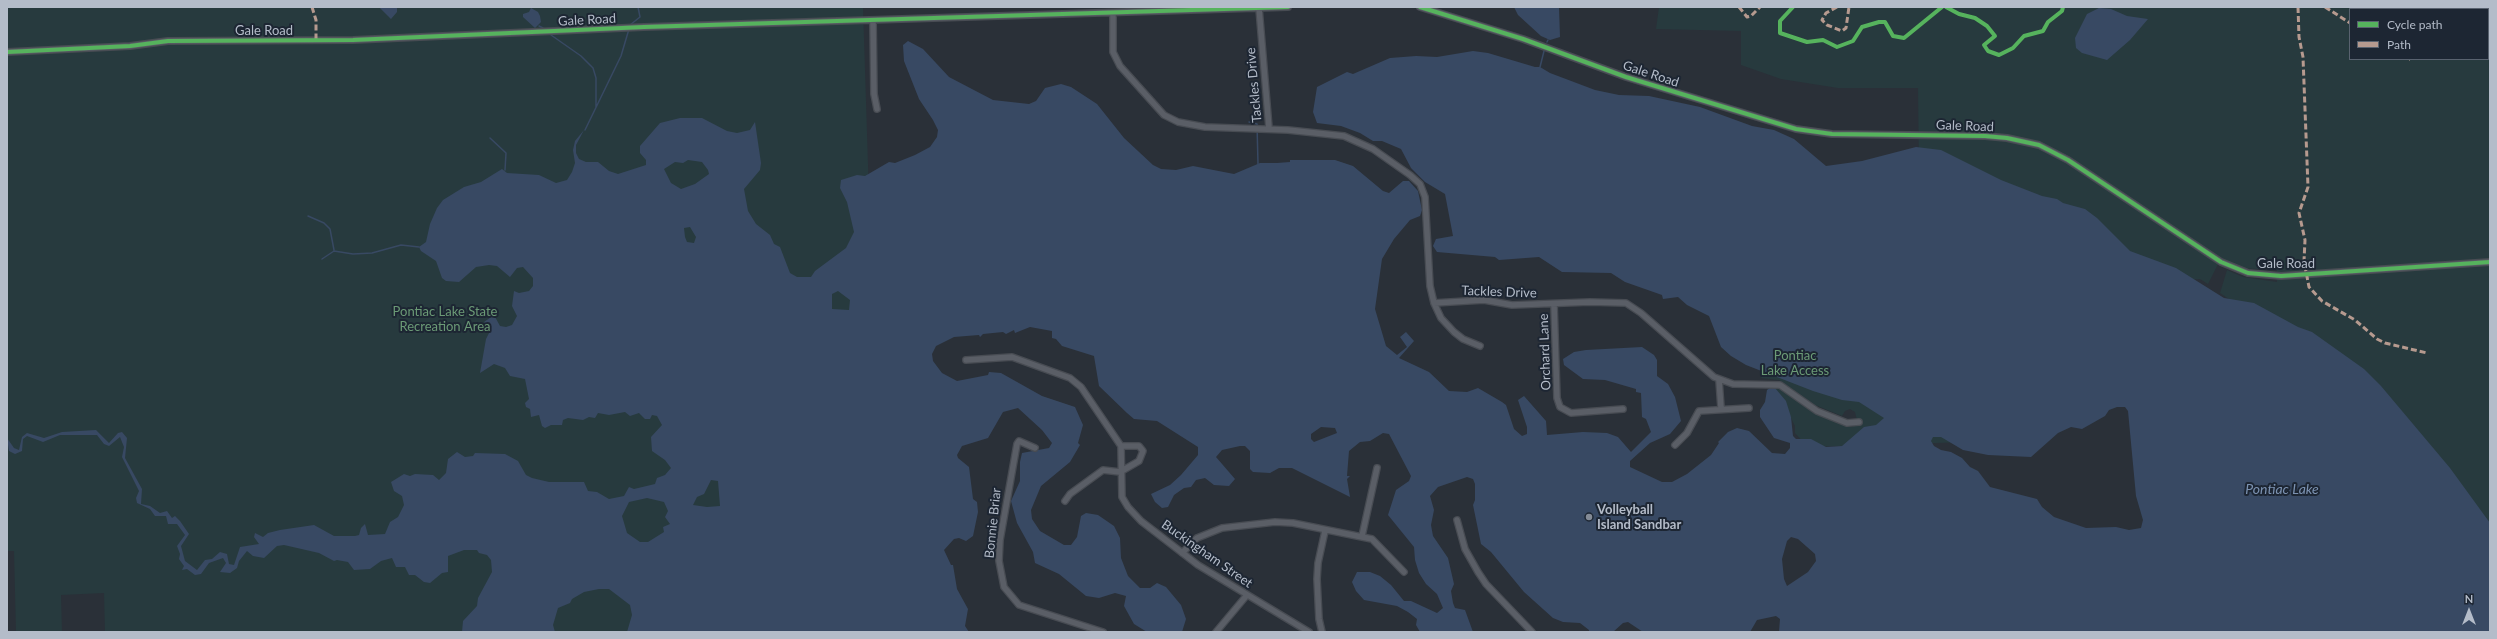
<!DOCTYPE html>
<style>
body{margin:0}
#map{position:relative;width:2497px;height:639px;overflow:hidden;background:#2a3038;font-family:Lato,sans-serif}
canvas{display:block}
.frame{position:absolute;inset:0;border:8px solid #b4bcc9;pointer-events:none}
.legend{position:absolute;left:2349px;top:8px;width:140px;height:52px;box-sizing:border-box;background:#1d2633;border:1px solid #59626f;margin:0;padding:5px 7px;list-style:none;font-size:12px;color:#b4bcc9}
.legend li{display:flex;align-items:center;gap:8px;height:20px}
.legend b{width:20px;border:1px solid #59626f}
.north{position:absolute;left:2449px;top:591px;width:40px;height:40px;-webkit-text-stroke:3px #1d2633;paint-order:stroke;rotate:0deg;font-size:11px;font-weight:700;line-height:16px;text-align:center;color:#b4bcc9}
.north::after{content:'';display:block;margin:auto;width:14px;height:18px;background:#b4bcc9;clip-path:polygon(50% 0,100% 100%,50% 72%,0 100%)}
</style>
<div id="map">
<canvas width="2497" height="639"></canvas>
<div class="frame"></div>
<ul class="legend">
<li><b style="height:5px;background:#56b35d"></b>Cycle path</li>
<li><b style="height:5px;background:#b69a8f"></b>Path</li>
</ul>
<div class="north">N</div>
</div>
<script>
const ctx = document.querySelector('canvas').getContext('2d');
ctx.lineJoin = 'round';
function fillPath(path, color) { ctx.fillStyle = color; ctx.fill(path, 'evenodd'); }
const toPath = rows => new Path2D(rows.map(r => 'M' + r).join(''));
function stroke(path, color, width, dash) { ctx.strokeStyle = color; ctx.lineWidth = width; ctx.lineCap = dash ? 'butt' : 'round'; ctx.setLineDash(dash || []); ctx.stroke(path); }
function label(font, color, halo, rows, align = 'center') {
  ctx.font = font + ' Lato,sans-serif'; ctx.lineWidth = 4; ctx.setLineDash([]); ctx.textBaseline = 'middle'; ctx.strokeStyle = halo; ctx.fillStyle = color; for (const [text, x, y, turn = 0] of rows) {
    ctx.save(); ctx.translate(x, y); ctx.rotate((+turn || 0) * Math.PI / 180); ctx.textAlign = isNaN(turn) ? turn : align; if (halo) ctx.strokeText(text, 0, 0); ctx.fillText(text, 0, 0); ctx.restore();
  }
}
const green = toPath([
 [7,7,863,7,873,322,817,632,105,632,104,593,61,595,62,632,16,632,14,551,7,551],
 [1659,7,2490,7,2490,632,2245,310,2220,293,2227,270,2243,277,2277,282,2277,270,2239,268,2220,260,2208,284,2200,279,2031,293,1968,442,1808,447,1795,433,1795,426,1787,410,1768,409,1774,385,1818,415,1852,427,1857,420,1855,412,1850,409,1845,411,1842,416,1815,405,1779,380,1761,378,1815,288,1796,166,1919,169,1918,88,1838,88,1781,79,1741,65,1741,31,1656,29],
 [2350,9,2488,9,2488,59,2350,59]
]);
const water = toPath([
 [379,7,397,7,397,12,391,19],
 [1514,7,1559,7,1560,37,1550,40,1541,36,1518,15],
 [531,8,538,12,540,16,541,22,535,28,523,17,523,14,529,12],
 [2099,8,2111,9,2127,16,2148,19,2130,40,2107,60,2082,53,2076,48,2075,38,2087,14],
 [908,41,923,49,949,77,993,100,1029,104,1036,101,1045,88,1061,84,1071,87,1097,104,1124,138,1153,165,1161,169,1176,170,1193,166,1234,174,1260,163,1277,163,1290,162,1290,160,1335,160,1353,166,1383,191,1389,193,1403,181,1409,181,1418,191,1422,210,1420,216,1410,220,1394,239,1382,259,1375,309,1386,346,1397,355,1407,347,1400,337,1406,332,1414,341,1399,358,1429,372,1449,391,1467,392,1478,388,1502,402,1506,405,1514,429,1522,436,1527,434,1527,427,1518,400,1524,396,1546,421,1547,435,1583,432,1607,433,1618,437,1631,452,1651,432,1646,419,1642,417,1641,393,1636,392,1636,389,1605,380,1583,379,1564,365,1563,359,1574,352,1586,350,1642,347,1654,355,1657,360,1657,376,1668,384,1675,397,1681,421,1670,434,1650,443,1630,461,1630,467,1662,482,1672,482,1687,474,1711,455,1719,443,1718,442,1728,432,1737,428,1749,431,1772,453,1785,454,1790,448,1790,443,1774,438,1760,417,1760,410,1765,402,1767,390,1771,387,1775,388,1786,401,1791,417,1793,436,1796,439,1811,439,1826,447,1842,446,1864,427,1876,425,1884,418,1859,402,1842,400,1813,391,1746,365,1731,356,1721,347,1709,316,1687,305,1678,297,1663,299,1662,295,1625,282,1611,273,1562,272,1539,257,1499,260,1495,257,1437,252,1433,246,1436,239,1453,236,1445,194,1425,182,1411,168,1401,149,1382,141,1373,141,1360,133,1341,126,1317,123,1313,112,1317,87,1347,72,1353,74,1390,58,1416,56,1437,57,1473,51,1488,53,1535,67,1540,67,1550,73,1595,90,1619,95,1649,96,1700,107,1752,126,1774,130,1794,139,1826,166,1862,161,1916,147,1941,150,2001,180,2042,196,2057,199,2063,203,2085,209,2097,218,2130,251,2176,268,2224,298,2254,303,2298,327,2312,332,2364,369,2381,386,2450,468,2490,523,2490,632,1779,632,1780,619,1776,616,1757,620,1750,632,1643,632,1628,622,1623,623,1613,632,1589,632,1589,630,1580,623,1563,622,1553,618,1524,592,1491,552,1481,544,1473,505,1475,500,1475,484,1473,479,1467,477,1438,487,1430,496,1434,510,1431,525,1433,536,1448,558,1454,584,1451,591,1453,603,1455,608,1465,610,1473,632,1420,632,1416,625,1417,619,1408,612,1397,606,1364,600,1356,591,1352,582,1357,572,1370,572,1380,576,1391,585,1404,601,1411,601,1437,613,1443,608,1437,594,1426,584,1419,573,1415,560,1414,547,1388,515,1396,490,1409,481,1411,476,1389,434,1383,433,1370,441,1360,442,1349,451,1347,476,1350,476,1347,479,1350,497,1292,468,1279,468,1270,473,1253,472,1250,469,1250,451,1245,446,1240,446,1222,450,1216,457,1235,479,1229,486,1214,485,1205,478,1196,480,1191,487,1184,488,1174,495,1168,507,1162,508,1155,502,1151,494,1170,485,1181,475,1198,455,1198,447,1157,421,1134,419,1127,413,1099,386,1094,356,1062,346,1056,339,1052,338,1052,331,1030,327,1015,333,1014,330,1006,334,1003,332,983,334,980,337,979,335,954,337,936,346,932,354,933,361,942,373,957,381,988,375,989,372,1001,373,1042,396,1075,407,1083,425,1078,443,1080,445,1070,462,1041,486,1031,510,1032,519,1040,531,1064,545,1071,545,1077,537,1081,516,1086,513,1098,515,1114,526,1120,538,1121,558,1128,576,1140,588,1150,588,1157,583,1166,587,1181,605,1186,619,1182,632,1147,632,1134,624,1124,606,1126,596,1115,593,1099,598,1086,596,1059,574,1035,563,1033,552,1017,523,1011,501,1020,481,1020,462,1022,453,1049,448,1052,443,1042,430,1018,408,1003,412,988,438,962,446,957,455,958,458,969,467,973,499,977,502,978,512,973,536,966,541,959,538,954,539,944,550,951,565,953,565,957,589,968,609,965,626,969,632,627,632,632,615,630,605,609,589,599,589,584,592,572,599,570,603,558,608,553,625,555,632,462,632,463,621,477,606,478,598,492,572,491,560,487,555,479,553,477,550,464,550,448,556,448,572,442,573,430,583,424,582,415,575,409,575,405,567,396,567,392,558,381,561,370,569,354,570,348,562,337,560,334,561,319,553,284,545,277,546,264,558,253,556,247,551,239,561,237,568,230,573,220,572,226,563,223,558,209,563,201,574,195,575,187,569,182,570,184,566,179,559,180,554,177,546,185,535,177,524,168,524,166,516,155,516,150,509,137,503,136,498,139,491,122,457,124,447,120,437,109,446,104,444,97,435,60,435,43,442,27,436,23,439,22,451,15,454,9,451,7,438,14,448,19,450,22,437,27,433,44,438,62,432,96,430,109,443,118,433,122,432,127,438,125,458,142,489,141,504,150,506,160,513,167,511,172,518,175,516,180,521,189,534,181,546,185,561,197,570,205,560,212,559,220,552,227,554,229,564,234,565,240,547,259,544,254,537,255,533,263,537,268,533,280,530,314,525,334,536,355,536,359,535,361,528,365,524,368,535,385,534,390,522,398,517,404,505,402,496,394,491,391,482,404,474,410,476,415,474,433,475,439,480,446,473,448,459,457,452,465,457,473,456,475,453,505,454,518,461,526,475,532,478,549,482,584,482,588,491,597,492,609,499,624,496,629,487,634,489,655,484,657,478,665,475,671,468,665,460,652,451,651,437,662,425,657,416,652,415,650,419,645,419,639,413,630,416,625,412,609,415,598,413,595,418,589,417,583,420,568,418,563,420,562,425,551,425,545,428,542,426,539,415,531,417,530,409,526,407,525,403,529,399,525,379,510,376,505,368,494,364,480,373,486,339,491,329,484,322,494,315,500,326,506,327,512,325,517,316,512,306,514,291,519,293,529,291,533,286,533,278,523,267,517,268,510,277,497,266,489,265,476,267,459,282,446,281,442,278,436,261,421,251,419,247,426,242,430,224,437,208,443,200,464,187,481,182,502,169,507,173,539,175,556,183,567,180,572,172,575,163,573,150,575,141,584,130,576,145,576,153,579,159,586,162,598,162,609,171,618,174,646,165,646,160,640,153,640,146,660,123,680,118,702,118,727,131,737,133,750,130,755,122,761,163,760,170,744,189,748,211,756,224,770,235,774,244,780,247,790,273,797,277,811,277,815,271,846,248,854,232,847,202,840,188,841,180,857,175,865,176,889,162,895,163,915,155,930,147,937,137,938,130,933,120,919,99,904,61,903,45],
 [688,160,702,162,708,170,709,174,695,184,681,189,671,183,664,169,675,162,683,163],
 [690,227,696,237,694,243,687,242,685,237,684,228],
 [838,291,850,300,849,310,832,309,832,294],
 [2117,407,2125,407,2128,411,2136,496,2143,520,2141,528,2129,530,2116,527,2086,528,2054,517,2042,507,2037,499,1990,487,1978,471,1970,467,1962,458,1951,452,1941,450,1934,446,1931,441,1933,437,1941,437,1963,450,1988,455,2031,457,2058,433,2071,427,2082,429,2105,416,2109,410],
 [1321,427,1335,428,1337,433,1314,442,1311,439,1311,434],
 [711,480,718,481,720,506,707,507,693,505,697,497,704,494],
 [647,498,664,502,668,511,665,517,670,524,663,527,664,532,648,542,640,542,627,533,622,516,629,502],
 [1791,537,1798,539,1815,554,1816,561,1808,572,1787,586,1784,579,1782,559,1787,541]
]);
const stream = toPath([
 [630,25,640,17,638,7],
 [539,26,543,28],
 [551,35,581,56,593,68,596,78,596,107],
 [1547,42,1548,40],
 [1540,67,1544,51],
 [1249,122,1257,124,1258,164],
 [585,130,621,56,629,29],
 [490,138,506,153,505,170],
 [308,216,324,223,330,229,334,250],
 [322,259,334,251,353,254,372,253,401,245,419,247]
]);
const street = toPath([
 [1420,7,1523,39,1626,77,1796,129,1832,134,1985,136,2007,138,2039,145,2068,160,2221,262,2248,273,2281,276,2490,262],
 [1259,8,1269,128],
 [1113,13,1113,52,1120,66,1164,115,1178,122,1205,127,1288,130,1344,136,1373,149,1410,175,1420,184,1425,197,1430,286,1434,303,1441,318,1454,332,1463,339,1480,346],
 [873,21,874,94,877,109],
 [7,52,130,46,168,41,353,40,644,27,1288,7],
 [1434,303,1484,300,1512,305,1590,302,1626,303,1641,313,1714,377,1733,384,1780,385,1817,411,1847,423,1859,422],
 [1554,304,1557,398,1560,407,1571,413,1623,409],
 [966,360,1012,357,1070,378,1081,387,1121,446,1122,497,1128,507,1141,521,1198,565,1309,632],
 [1719,380,1721,408],
 [1675,445,1687,433,1699,411,1749,408],
 [1035,448,1019,441,1017,444,1000,540,999,561,1004,587,1019,605,1103,632],
 [1120,472,1139,461,1143,451,1139,446,1121,446],
 [1065,501,1070,494,1103,470,1120,472],
 [1457,520,1465,549,1478,572,1486,584,1532,632],
 [1362,536,1377,468],
 [1182,553,1197,538,1222,528,1275,522,1293,523,1372,539,1404,572],
 [1216,632,1247,595],
 [1322,632,1319,619,1317,579,1318,563,1325,531]
]);
const quiet = toPath([
 [312,7,316,20,316,41],
 [1739,7,1747,17,1751,16,1760,7],
 [1837,7,1826,13,1822,20,1827,25,1842,31,1846,28,1849,7],
 [2298,7,2299,37,2303,57,2308,187,2299,213,2305,240,2304,261,2309,287,2322,301,2355,320,2377,339,2385,343,2427,353],
 [2325,7,2350,23],
 [2409,7,2409,9],
 [2409,59,2410,59]
]);
const cycleway = toPath([
 [1420,7,1523,39,1626,77,1796,129,1832,134,1985,136,2007,138,2039,145,2068,160,2221,262,2248,273,2281,276,2490,262],
 [1793,7,1780,21,1780,33,1807,42,1823,40,1837,47,1853,41,1862,27,1879,22,1885,22,1893,36,1904,38,1942,7],
 [1946,7,1959,14,1975,18,1987,26,1995,36,1984,45,1988,51,1999,55,2013,48,2024,36,2043,31,2048,22,2062,11,2063,7],
 [7,52,130,46,168,41,353,40,644,27,1288,7]
]);
const markers = [
 [1589,517,4,"#848b96"]
];
const streetNames = [
 ["Gale Road",587,20,-3],
 ["Gale Road",264,31],
 ["Gale Road",1651,74,18],
 ["Tackles Drive",1254,85,-95],
 ["Gale Road",1965,126,2],
 ["Gale Road",2286,264],
 ["Tackles Drive",1499,292,2],
 ["Orchard Lane",1545,352,-92],
 ["Bonnie Briar",993,523,-84],
 ["Buckingham Street",1207,554,35]
];
const parkNames = [
 ["Pontiac Lake State",445,312],
 ["Recreation Area",445,327],
 ["Pontiac",1795,356],
 ["Lake Access",1795,371]
];
const poiNames = [
 ["Volleyball",1597,510],
 ["Island Sandbar",1597,525]
];
const waterNames = [
 ["Pontiac Lake",2282,489]
];
fillPath(green, '#273a3e');
fillPath(water, '#384963');
stroke(stream, '#384963', 1.5);
stroke(street, '#484c53', 8);
stroke(street, '#5a5e66', 5.5);
stroke(quiet, '#b69a8f', 3, [6, 3]);
stroke(cycleway, '#56b35d', 4);
for (const [x, y, r, color] of markers) { const dot = new Path2D(); dot.arc(x, y, r, 0, 2 * Math.PI); ctx.fillStyle = color; ctx.fill(dot); stroke(dot, '#1d2633', 1.5); }
label('13px', '#b4bcc9', '#1d2633', streetNames);
label('13px', '#6b9a76', '#1d2633', parkNames);
label('bold 13px', '#b4bcc9', '#1d2633', poiNames, 'left');
label('italic 14px', '#7c92b1', '#1d2633', waterNames);
</script>
